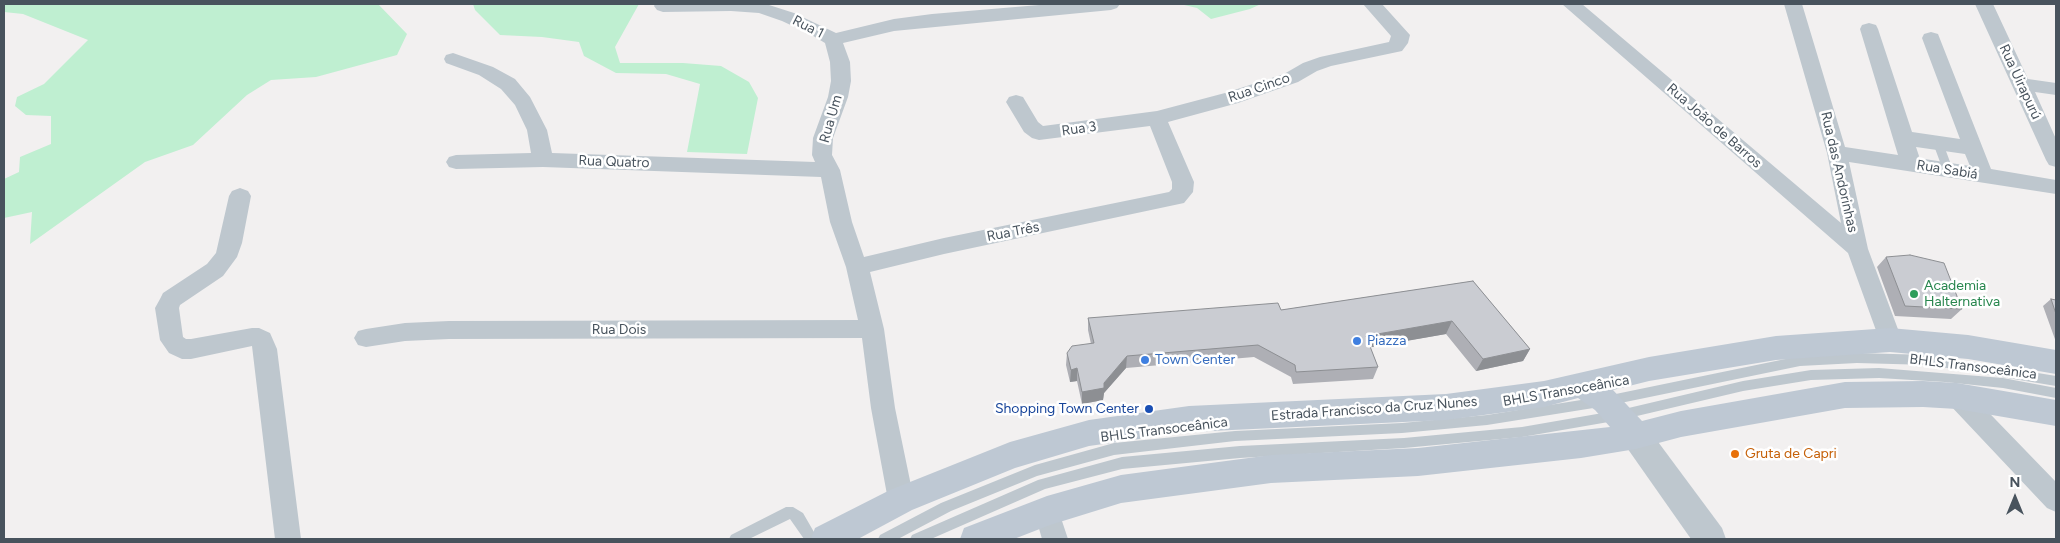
<!DOCTYPE html>
<meta charset="utf-8">
<style>
body{margin:0}
#map{position:relative;width:2060px;height:543px;overflow:hidden;background:#f2f0f0;font-family:Figtree,sans-serif}
canvas{display:block}
.frame{position:absolute;inset:0;border:5px solid #48535d;pointer-events:none}
.north{position:absolute;left:1990px;top:473px;width:50px;height:50px;-webkit-text-stroke:4px #fff;paint-order:stroke;rotate:0deg;font-size:14px;font-weight:700;line-height:20px;text-align:center;color:#48535d}
.north::after{content:'';display:block;margin:auto;width:18px;height:22px;background:#48535d;clip-path:polygon(50% 0,100% 100%,50% 72%,0 100%)}
</style>
<div id="map">
<canvas width="2060" height="543"></canvas>
<div class="frame"></div>
<div class="north">N</div>
</div>
<script>
const ctx = document.querySelector('canvas').getContext('2d');
ctx.lineJoin = 'round';
function fillPath(path, color) { ctx.fillStyle = color; ctx.fill(path, 'evenodd'); }
const toPath = rows => new Path2D(rows.map(r => 'M' + r).join(''));
function stroke(path, color, width, dash) { ctx.strokeStyle = color; ctx.lineWidth = width; ctx.lineCap = dash ? 'butt' : 'round'; ctx.setLineDash(dash || []); ctx.stroke(path); }
function label(font, color, halo, rows, align = 'center') {
  ctx.font = font + ' Figtree,sans-serif'; ctx.lineWidth = 5; ctx.setLineDash([]); ctx.textBaseline = 'middle'; ctx.strokeStyle = halo; ctx.fillStyle = color; for (const [text, x, y, turn = 0] of rows) {
    ctx.save(); ctx.translate(x, y); ctx.rotate((+turn || 0) * Math.PI / 180); ctx.textAlign = isNaN(turn) ? turn : align; if (halo) ctx.strokeText(text, 0, 0); ctx.fillText(text, 0, 0); ctx.restore();
  }
}
const green = toPath([
 [4,4,378,4,407,34,397,55,316,77,271,80,247,95,193,145,145,162,30,244,32,212,4,218,4,179,19,172,20,157,51,144,51,116,26,115,15,106,17,97,44,84,88,40,23,14,4,12],
 [473,4,639,4,615,47,620,63,683,63,721,66,749,82,758,98,747,154,687,152,700,84,666,74,616,73,584,56,579,42,542,37,500,35,475,10],
 [1180,4,1261,4,1250,9,1211,19,1197,8]
]);
const service = toPath([
 [1938,139,1943,143,1953,170,1952,173,1944,173,1943,170,1933,143,1938,139],
 [1857,353,1929,355,2056,376,2056,386,1929,365,1857,363,1800,366,1606,406,1487,425,1402,433,1235,441,1114,455,1037,476,951,511,898,539,878,539,880,535,941,503,1035,465,1114,443,1235,431,1402,423,1487,415,1606,396,1800,356,1857,353],
 [1879,368,2003,378,2056,388,2056,398,2003,388,1945,382,1879,378,1811,380,1743,391,1620,420,1522,437,1404,448,1240,458,1122,469,1045,489,931,539,910,539,912,535,1038,480,1122,457,1240,446,1404,438,1522,427,1620,410,1743,381,1811,370,1879,368],
 [786,507,793,507,803,513,818,539,804,539,790,519,749,539,729,539,731,535,786,507]
]);
const minor = toPath([
 [655,4,766,4,794,13,836,33,894,19,932,14,1051,4,1120,4,1117,8,1111,10,894,31,843,43,850,62,851,81,848,97,833,138,832,155,840,170,852,222,864,257,944,238,1169,192,1172,189,1172,182,1150,126,1039,140,1032,138,1024,132,1006,102,1009,97,1016,95,1023,97,1038,122,1043,126,1157,111,1225,93,1284,74,1303,63,1320,57,1389,42,1391,36,1363,4,1382,4,1410,35,1408,43,1402,51,1331,66,1317,71,1298,82,1238,103,1168,122,1194,182,1193,192,1184,203,944,254,870,272,884,329,895,408,914,500,910,508,901,512,892,508,888,500,871,408,862,338,449,339,405,341,366,347,358,345,354,338,358,331,366,329,405,323,449,321,858,320,846,267,830,222,821,177,543,167,456,169,449,167,446,162,449,157,456,155,531,153,527,130,515,105,501,89,479,75,446,63,444,59,446,55,453,53,493,67,515,79,530,97,547,130,552,153,815,162,812,155,813,138,828,97,831,81,830,62,825,43,810,34,782,21,759,13,731,11,663,12,657,10,654,6,655,4],
 [1562,4,1582,4,1841,223,1827,153,1784,4,1802,4,1845,147,1898,155,1860,29,1862,25,1869,23,1876,25,1878,29,1912,132,1960,139,1922,38,1924,34,1931,32,1938,34,1991,169,2056,180,2056,194,1849,162,1868,249,1902,340,1898,347,1890,350,1882,347,1848,253,1562,4],
 [1916,147,1965,154,1970,166,1918,158,1919,156,1916,147],
 [1975,4,1993,4,2028,79,2056,83,2056,95,2035,92,2056,139,2056,167,2049,165,2046,160,1975,4],
 [240,188,248,191,251,196,242,243,237,257,223,276,180,305,179,308,183,337,186,339,191,339,252,328,259,328,270,333,277,349,301,539,275,539,252,346,191,359,182,359,169,353,160,340,155,308,160,299,163,293,207,264,216,253,229,196,232,191,240,188],
 [1957,386,1966,389,2056,482,2056,512,2047,508,1948,403,1945,396,1948,389,1957,386],
 [1047,499,1056,503,1068,539,1042,539,1034,511,1038,503,1047,499]
]);
const tertiary = toPath([
 [1636,423,1647,427,1722,528,1726,539,1691,539,1625,445,1621,436,1625,427,1636,423]
]);
const secondary = toPath([
 [1890,328,1968,335,2056,350,2056,374,1968,359,1890,352,1776,360,1649,381,1613,390,1642,421,1681,411,1845,382,1923,381,1957,383,2056,400,2056,426,1957,409,1923,407,1845,408,1681,437,1636,449,1581,458,1418,476,1271,483,1121,503,1050,525,1014,539,960,539,964,528,1047,496,1121,475,1271,455,1418,448,1610,427,1595,410,1578,398,1544,407,1446,420,1189,432,1089,446,1015,468,912,510,858,539,811,539,815,528,890,490,1010,442,1089,420,1189,406,1446,394,1544,381,1649,357,1776,336,1890,328]
]);
const wall = toPath([
 [1886,257,1962,309,1951,319,1895,316,1877,267],
 [1473,281,1530,349,1523,361,1476,371,1446,334,1370,347,1378,367,1373,379,1293,384,1291,377,1254,357,1126,368,1104,393,1103,400,1082,404,1077,381,1070,382,1066,365,1067,353,1091,344,1088,330,1088,318,1281,310],
 [2051,299,2056,300,2056,342,2043,306]
]);
const shadedWall = toPath([
 [1452,321,1446,334,1361,349,1366,336],
 [1530,349,1523,361,1476,371,1483,359],
 [1127,356,1126,368,1104,393,1103,400,1082,404,1082,392,1104,383],
 [1077,368,1077,381,1070,382,1071,370]
]);
const building = toPath([
 [1910,255,1944,263,1962,309,1905,306,1886,257,1910,255],
 [1473,281,1530,349,1483,359,1452,321,1366,336,1378,367,1296,372,1295,365,1258,345,1127,356,1104,383,1104,388,1082,392,1077,368,1071,370,1067,353,1072,346,1094,343,1088,318,1278,303,1281,310,1473,281],
 [2051,299,2056,300,2056,314,2051,299]
]);
const markers = [
 [1914,294,5,"#2e9e5b"],
 [1357,341,5,"#3f7fe0"],
 [1145,360,5,"#3f7fe0"],
 [1149,409,5,"#1a4fb4"],
 [1735,454,5,"#e8710a"]
];
const streetNames = [
 ["Rua 1",808,27,27],
 ["Rua Uirapurú",2020,82,65],
 ["Rua Cinco",1259,88,-19],
 ["Rua Um",831,119,-74],
 ["Rua João de Barros",1714,126,41],
 ["Rua 3",1079,129,-8],
 ["Rua Quatro",614,162,2],
 ["Rua Sabiá",1947,170,9],
 ["Rua das Andorinhas",1839,172,77],
 ["Rua Três",1013,232,-11],
 ["Rua Dois",619,330],
 ["BHLS Transoceânica",1973,367,7],
 ["BHLS Transoceânica",1566,391,-10],
 ["Estrada Francisco da Cruz Nunes",1374,409,-4],
 ["BHLS Transoceânica",1164,430,-7]
];
const leisureNames = [
 ["Academia",1924,286],
 ["Halternativa",1924,302]
];
const shopNames = [
 ["Piazza",1367,341],
 ["Town Center",1155,360]
];
const transitNames = [
 ["Shopping Town Center",1139,409]
];
const foodNames = [
 ["Gruta de Capri",1745,454]
];
fillPath(green, '#bfefd1');
fillPath(service, '#bec7ce');
fillPath(minor, '#bec7ce');
fillPath(tertiary, '#bec7ce');
fillPath(secondary, '#bec8d3');
fillPath(wall, '#aeafb5');
fillPath(shadedWall, '#8d8f93');
fillPath(building, '#caccd2');
stroke(building, '#8d8f93', 1);
for (const [x, y, r, color] of markers) { const dot = new Path2D(); dot.arc(x, y, r, 0, 2 * Math.PI); ctx.fillStyle = color; ctx.fill(dot); stroke(dot, '#fff', 2); }
label('14px', '#48535d', '#fff', streetNames);
label('14px', '#27864d', '#fff', leisureNames, 'left');
label('14px', '#366cbe', '#fff', shopNames, 'left');
label('14px', '#164399', '#fff', transitNames, 'right');
label('14px', '#c56008', '#fff', foodNames, 'left');
</script>
